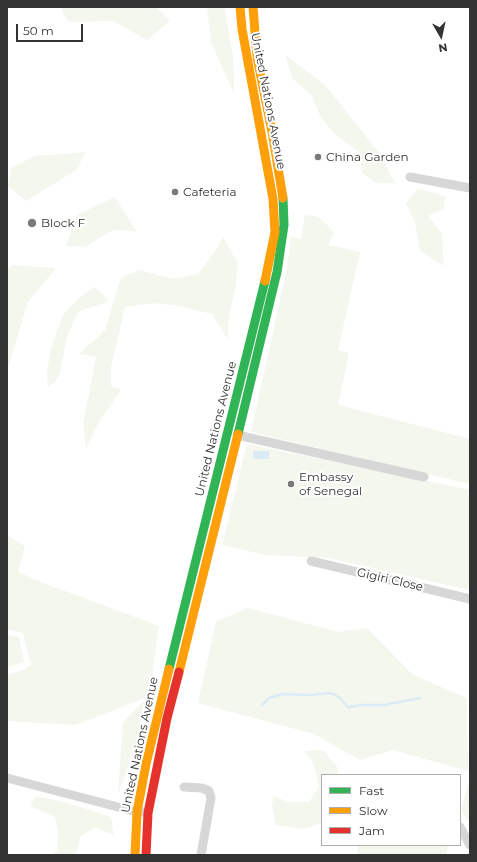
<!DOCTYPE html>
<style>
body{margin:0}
#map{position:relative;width:477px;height:862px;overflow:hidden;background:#fff;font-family:Montserrat,sans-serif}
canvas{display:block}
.frame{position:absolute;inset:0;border:8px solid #333;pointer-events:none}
.legend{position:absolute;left:321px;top:774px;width:140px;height:72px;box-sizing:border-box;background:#fff;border:1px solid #adadad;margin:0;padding:5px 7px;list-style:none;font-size:12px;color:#333}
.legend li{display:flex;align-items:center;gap:8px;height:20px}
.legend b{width:20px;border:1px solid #adadad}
.north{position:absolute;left:421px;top:16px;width:40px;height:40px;-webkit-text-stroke:3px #fff;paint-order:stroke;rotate:171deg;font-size:11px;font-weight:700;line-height:16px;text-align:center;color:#333}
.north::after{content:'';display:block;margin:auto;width:14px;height:18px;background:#333;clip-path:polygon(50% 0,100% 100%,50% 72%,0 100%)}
.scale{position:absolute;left:16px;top:24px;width:67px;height:18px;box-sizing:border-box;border:2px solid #333;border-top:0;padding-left:5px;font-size:12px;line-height:14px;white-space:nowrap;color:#333;-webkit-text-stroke:3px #fff;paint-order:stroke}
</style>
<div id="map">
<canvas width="477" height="862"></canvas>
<div class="frame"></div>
<ul class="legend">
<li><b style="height:5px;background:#30b455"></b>Fast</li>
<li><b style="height:5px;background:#ff9f0a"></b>Slow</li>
<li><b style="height:5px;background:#e5322d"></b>Jam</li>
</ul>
<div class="north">N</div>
<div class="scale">50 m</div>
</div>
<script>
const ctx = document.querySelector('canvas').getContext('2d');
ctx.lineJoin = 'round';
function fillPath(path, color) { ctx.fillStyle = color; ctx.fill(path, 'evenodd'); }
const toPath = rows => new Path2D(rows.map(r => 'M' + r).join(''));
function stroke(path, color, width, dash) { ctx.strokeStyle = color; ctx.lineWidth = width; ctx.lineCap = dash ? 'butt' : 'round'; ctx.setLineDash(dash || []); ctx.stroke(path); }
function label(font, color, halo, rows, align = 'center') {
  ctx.font = font + ' Montserrat,sans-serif'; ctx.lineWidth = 4; ctx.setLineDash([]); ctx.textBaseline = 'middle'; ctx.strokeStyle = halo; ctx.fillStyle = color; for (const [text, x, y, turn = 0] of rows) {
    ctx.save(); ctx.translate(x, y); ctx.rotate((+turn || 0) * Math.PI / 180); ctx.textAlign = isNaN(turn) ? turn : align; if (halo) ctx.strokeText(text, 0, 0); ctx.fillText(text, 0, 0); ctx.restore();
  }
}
const green = toPath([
 [62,7,157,8,170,21,147,40,114,21,69,22,63,14],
 [207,7,224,7,233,55,234,94,211,42],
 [285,55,325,85,380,154,395,183,377,183,362,173,360,153,335,134,321,118,312,96,293,79],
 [86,152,76,170,26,201,8,186,11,168,35,156],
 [418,188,446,197,444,208,428,216,442,234,444,266,420,251,415,223,406,203],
 [115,197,136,231,113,230,85,247,66,246,77,215],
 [305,215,319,217,334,232,328,245,360,252,338,350,349,353,338,405,470,439,470,484,251,432,286,273,291,237,301,239],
 [223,237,238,264,236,284,229,318,228,340,212,314,179,306,153,303,125,307,111,366,111,386,121,390,100,420,86,449,83,425,96,357,79,354,105,330,121,278,139,270,173,279,198,274,216,250],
 [11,265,56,268,28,302,7,371,7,271],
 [95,287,109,301,78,312,67,337,59,377,48,388,47,372,51,348,63,315,78,299],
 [247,444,470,490,470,590,329,558,266,555,222,545],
 [7,535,25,546,18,571,33,579,159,626,149,696,76,725,7,721,7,675,23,670,31,665,23,633,7,629],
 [248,608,338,632,367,628,413,675,467,698,468,771,393,750,360,760,314,734,198,703,216,622],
 [7,635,19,637,24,662,7,667],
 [144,701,137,744,118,794,123,722],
 [323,750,338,768,338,775,322,775,322,823,303,829,276,825,272,806,274,796,288,802,309,802,319,787,314,764,305,751],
 [470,779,470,824,461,810],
 [36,796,68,803,111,817,114,835,95,827,80,837,77,852,73,855,51,855,57,851,58,832,55,817,30,806],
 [358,845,448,845,446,855,357,855]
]);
const water = toPath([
 [253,451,269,451,269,459,253,459]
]);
const stream = toPath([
 [262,705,269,698,283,694,309,695,331,693,340,698,348,707,362,705,384,705,420,698]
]);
const street = toPath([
 [410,177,470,188],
 [237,435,424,477],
 [311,561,470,599],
 [7,778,137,812,143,812],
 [184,787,202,788,209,791,211,798,201,855],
 [460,827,470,845]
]);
const fast = toPath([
 [238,434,277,272,284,225,283,198],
 [169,669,265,281]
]);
const slow = toPath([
 [240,7,242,29,273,199,275,232,265,281],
 [253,7,257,57,272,132,283,198],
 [179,672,238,434],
 [135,855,137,812,146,764,169,669]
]);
const jam = toPath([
 [146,855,148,813,167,718,179,672]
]);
const markers = [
 [318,157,4,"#7a7a7a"],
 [175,192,4,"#7a7a7a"],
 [32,223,5,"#7a7a7a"],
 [291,484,4,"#7a7a7a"]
];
const streetNames = [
 ["United Nations Avenue",268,101,79],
 ["United Nations Avenue",216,429,-76],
 ["Gigiri Close",390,580,13],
 ["United Nations Avenue",140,745,-78]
];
const poiNames = [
 ["China Garden",326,157],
 ["Cafeteria",183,192],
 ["Block F",41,223],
 ["Embassy",299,477],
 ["of Senegal",299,491]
];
fillPath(green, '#f3f7ee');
fillPath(water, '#dbebf5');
stroke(stream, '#dbebf5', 2.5);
stroke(street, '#d7d7d7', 9);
stroke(fast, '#30b455', 9);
stroke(slow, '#ff9f0a', 9);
stroke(jam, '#e5322d', 9);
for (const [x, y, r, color] of markers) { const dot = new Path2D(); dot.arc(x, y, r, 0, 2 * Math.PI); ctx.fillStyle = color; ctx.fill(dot); stroke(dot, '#fff', 1.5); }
label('12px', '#333', '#fff', streetNames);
label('12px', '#333', '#fff', poiNames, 'left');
</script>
